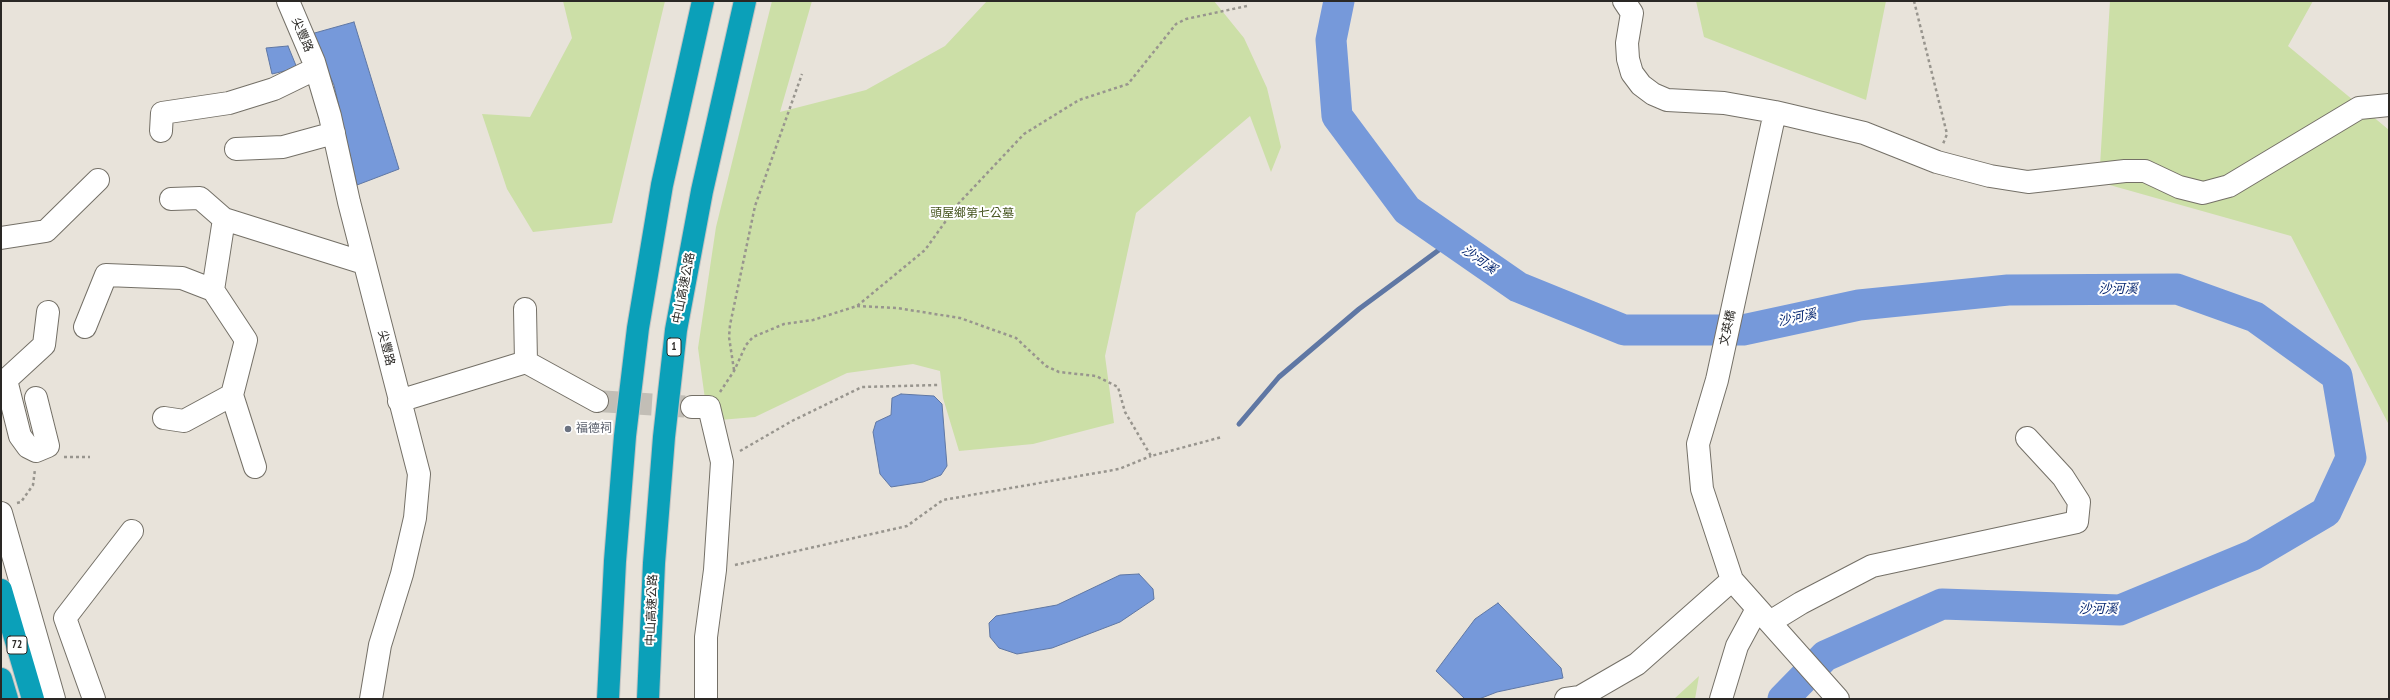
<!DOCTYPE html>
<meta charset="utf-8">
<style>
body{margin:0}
#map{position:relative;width:2390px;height:700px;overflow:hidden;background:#e8e3da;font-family:"PT Sans Narrow",sans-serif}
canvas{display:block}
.frame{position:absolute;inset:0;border:2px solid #2a2825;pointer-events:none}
</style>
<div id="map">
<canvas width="2390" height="700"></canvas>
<div class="frame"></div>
</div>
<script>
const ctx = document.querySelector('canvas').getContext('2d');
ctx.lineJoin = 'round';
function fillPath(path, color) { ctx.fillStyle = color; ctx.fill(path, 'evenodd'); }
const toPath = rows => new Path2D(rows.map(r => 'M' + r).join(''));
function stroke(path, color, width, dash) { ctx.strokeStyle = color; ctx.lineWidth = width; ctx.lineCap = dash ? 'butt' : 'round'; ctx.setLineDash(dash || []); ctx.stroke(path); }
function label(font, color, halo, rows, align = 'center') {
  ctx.font = font + ' "PT Sans Narrow","Noto Sans TC",sans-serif'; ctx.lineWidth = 4; ctx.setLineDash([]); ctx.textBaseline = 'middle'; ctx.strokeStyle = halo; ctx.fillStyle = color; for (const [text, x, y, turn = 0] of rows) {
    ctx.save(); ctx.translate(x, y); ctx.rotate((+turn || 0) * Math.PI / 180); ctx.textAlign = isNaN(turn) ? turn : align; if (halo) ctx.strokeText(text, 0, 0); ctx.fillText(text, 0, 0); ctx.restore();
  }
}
const green = toPath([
 [563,1,665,1,612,223,533,232,507,189,482,114,530,117,572,38],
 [772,1,812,1,780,112,866,90,945,46,987,1,1214,1,1244,38,1267,88,1281,147,1271,172,1250,116,1136,213,1105,356,1114,423,1033,444,959,451,943,398,940,371,913,364,847,373,755,417,708,421,698,348,716,227],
 [1696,1,1886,1,1866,100,1704,37],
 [2110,1,2313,1,2288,46,2389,130,2389,425,2291,236,2099,182],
 [1699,676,1695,699,1674,699]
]);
const water = toPath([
 [354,22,399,169,357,185,334,85,311,34,354,22],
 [288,46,297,68,272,74,266,48,288,46],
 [901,394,934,396,942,404,947,466,941,475,923,482,891,487,880,474,873,432,876,422,891,415,892,398,901,394],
 [1139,574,1153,589,1154,599,1120,622,1052,648,1017,654,999,648,990,637,989,623,996,616,1057,605,1120,575,1139,574],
 [1498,603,1561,668,1563,678,1497,692,1479,699,1465,699,1436,671,1475,619,1498,603]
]);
const stream = toPath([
 [1239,424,1279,377,1359,309,1451,241]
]);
const river = toPath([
 [1339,1,1331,40,1337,116,1407,210,1518,287,1624,330,1743,330,1859,305,2008,290,2177,289,2255,317,2337,376,2351,458,2326,512,2253,555,2120,610,1942,604,1825,656,1783,699]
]);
const minorTunnel = toPath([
 [597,401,692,407]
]);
const path = toPath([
 [1914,1,1947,134,1943,144],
 [857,306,897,308,960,318,1016,338,1046,366,1059,372,1096,376,1118,387,1125,412,1151,456,1222,437],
 [734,370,729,337,730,325,755,206,802,74],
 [720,392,734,371,746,345,753,337,784,324,813,320,857,306,925,250,958,204,1024,134,1079,100,1128,84,1176,24,1186,19,1247,6],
 [740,451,792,421,862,387,938,385],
 [64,457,90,457],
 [17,503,21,502,33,485,35,469],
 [735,565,907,526,943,500,1119,469,1151,456]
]);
const minor = toPath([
 [288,1,314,62,330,116,349,202,419,474,415,518,402,574,380,645,371,699],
 [1624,1,1632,13,1627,43,1628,59,1632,73,1641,85,1653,94,1667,100,1724,103,1775,112,1864,133,1937,162,1990,176,2028,182,2125,171,2145,171,2179,187,2203,193,2229,186,2359,108,2389,105],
 [1775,112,1717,380,1698,444,1702,489,1732,580,1838,699],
 [161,131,162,113,229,103,274,89,315,69],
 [236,149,283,147,334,133],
 [171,199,200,198,224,219,364,263],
 [224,219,213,290,246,340,232,395,255,467],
 [1,238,46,231,98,180],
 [525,309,526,362],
 [85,327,106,275,182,278,213,290],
 [6,380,44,345,48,312],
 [1,381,6,380,20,436,28,447,36,451,48,446,36,398],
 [399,401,526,362,597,401],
 [692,407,709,407,722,462,715,570,706,637,706,699],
 [164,418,184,421,232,395],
 [1,513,54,699],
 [1770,622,1801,603,1872,566,2077,522,2079,502,2063,477,2027,438],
 [94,699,65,618,132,531],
 [1566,699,1580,697,1637,664,1732,580],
 [1721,699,1737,646,1757,609]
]);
const highway = toPath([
 [1,590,33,699],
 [1,679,7,699],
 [608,699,615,561,625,436,638,328,662,185,703,1],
 [648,699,654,563,664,437,676,330,702,191,745,1]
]);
const markers = [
 [568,429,4,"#6b7280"]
];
const shields = [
 [674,347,14],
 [17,645,20]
];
const shieldNames = [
 ["1",674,347],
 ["72",17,645]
];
const streetNames = [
 ["尖豐路",302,35,67],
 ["中山高速公路",684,288,-79],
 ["文英橋",1728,328,-78],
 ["尖豐路",386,348,76],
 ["中山高速公路",652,610,-88]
];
const parkNames = [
 ["頭屋鄉第七公墓",972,214]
];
const worshipNames = [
 ["福德祠",576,429]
];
const waterNames = [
 ["沙河溪",1479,260,35],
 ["沙河溪",2118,289],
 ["沙河溪",1797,318,-12],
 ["沙河溪",2098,609]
];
fillPath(green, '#ccdfa7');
fillPath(water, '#7699da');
stroke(water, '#5f77a4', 1);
stroke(stream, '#5f77a4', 5);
stroke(river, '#7699da', 31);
stroke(minorTunnel, '#c2beb6', 22, [22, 11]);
stroke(minor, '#747067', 24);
stroke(highway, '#c3c3c2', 24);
stroke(path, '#98958e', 2.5, [3, 3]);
stroke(minor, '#fff', 22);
stroke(highway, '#0ba0b9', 22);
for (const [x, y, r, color] of markers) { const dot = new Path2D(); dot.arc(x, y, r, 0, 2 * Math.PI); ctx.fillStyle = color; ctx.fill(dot); stroke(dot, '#fff', 1.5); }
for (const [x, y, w] of shields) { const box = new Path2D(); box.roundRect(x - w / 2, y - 9, w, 18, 3); ctx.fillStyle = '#fff'; ctx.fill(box); stroke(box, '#2a2825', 1); }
label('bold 11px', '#2a2825', null, shieldNames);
label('12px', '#2a2825', '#fff', streetNames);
label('12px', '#45541e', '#fff', parkNames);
label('12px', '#5b616d', '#fff', worshipNames, 'left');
label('italic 13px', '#042570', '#fff', waterNames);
</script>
